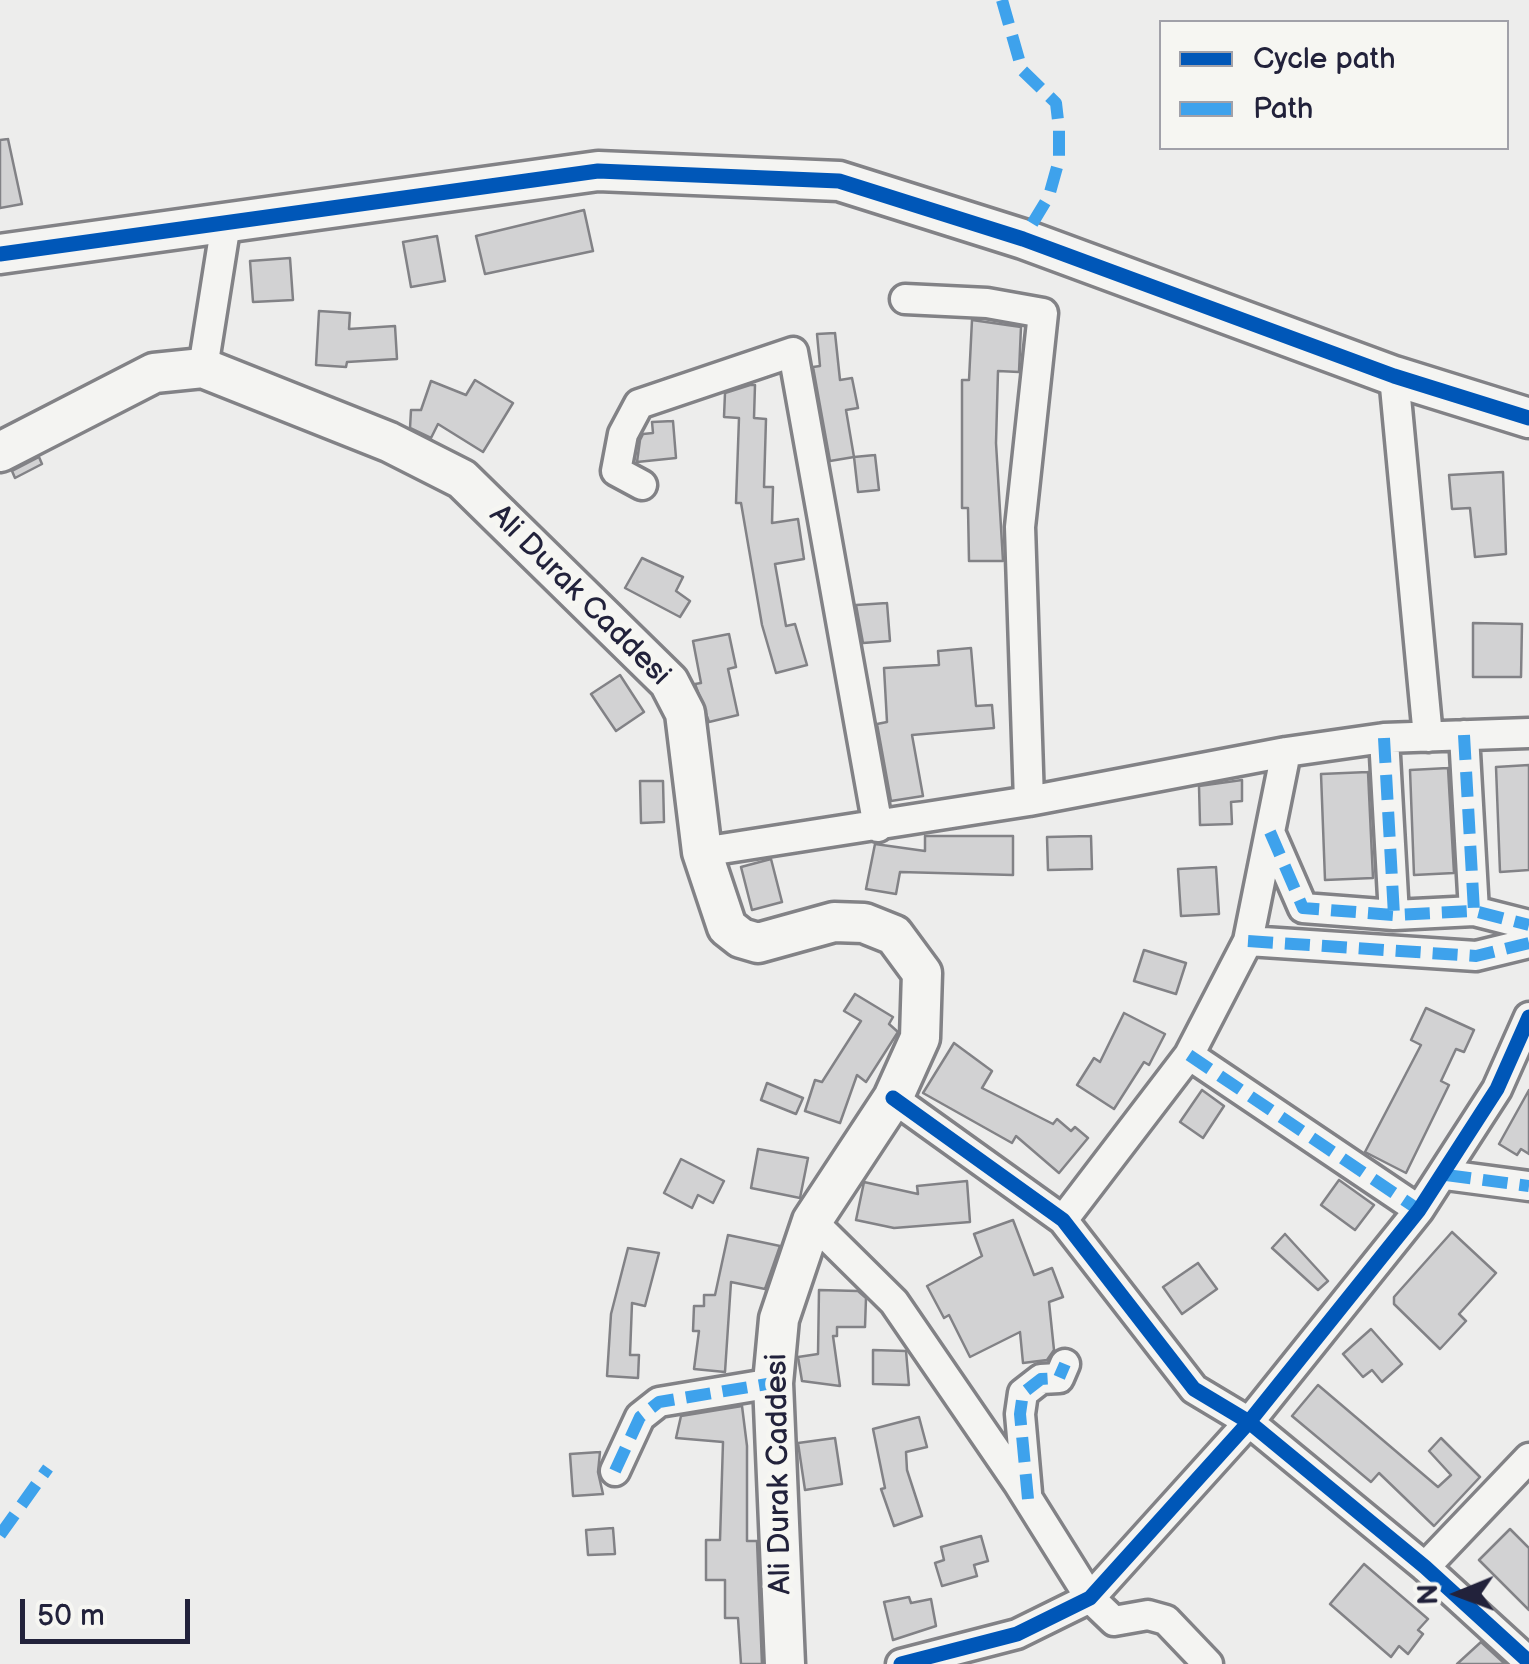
<!DOCTYPE html>
<style>
body{margin:0}
#map{position:relative;width:1529px;height:1664px;overflow:hidden;background:#ededec;font-family:"Balsamiq Sans",sans-serif}
canvas{display:block}
.legend{position:absolute;left:1159px;top:20px;width:350px;height:130px;box-sizing:border-box;background:#f6f6f2;border:2px solid #a1a1a9;margin:0;padding:12px 18px;list-style:none;font-size:30px;color:#22223b}
.legend li{display:flex;align-items:center;gap:20px;height:50px}
.legend b{width:50px;border:2px solid #a1a1a9}
.north{position:absolute;left:1409px;top:1544px;width:100px;height:100px;-webkit-text-stroke:8px #f6f6f2;paint-order:stroke;rotate:269deg;font-size:28px;font-weight:700;line-height:40px;text-align:center;color:#22223b}
.north::after{content:'';display:block;margin:auto;width:35px;height:45px;background:#22223b;clip-path:polygon(50% 0,100% 100%,50% 72%,0 100%)}
.scale{position:absolute;left:20px;top:1599px;width:170px;height:45px;box-sizing:border-box;border:5px solid #22223b;border-top:0;padding-left:12px;font-size:30px;line-height:35px;white-space:nowrap;color:#22223b;-webkit-text-stroke:8px #f6f6f2;paint-order:stroke}
</style>
<div id="map">
<canvas width="1529" height="1664"></canvas>
<ul class="legend">
<li><b style="height:12px;background:#0057b8"></b>Cycle path</li>
<li><b style="height:12px;background:#3ea2ec"></b>Path</li>
</ul>
<div class="north">N</div>
<div class="scale">50 m</div>
</div>
<script>
const ctx = document.querySelector('canvas').getContext('2d');
ctx.lineJoin = 'round';
function fillPath(path, color) { ctx.fillStyle = color; ctx.fill(path, 'evenodd'); }
const toPath = rows => new Path2D(rows.map(r => 'M' + r).join(''));
function stroke(path, color, width, dash) { ctx.strokeStyle = color; ctx.lineWidth = width; ctx.lineCap = dash ? 'butt' : 'round'; ctx.setLineDash(dash || []); ctx.stroke(path); }
function label(font, color, halo, rows, align = 'center') {
  ctx.font = font + ' "Balsamiq Sans",sans-serif'; ctx.lineWidth = 10; ctx.setLineDash([]); ctx.textBaseline = 'middle'; ctx.strokeStyle = halo; ctx.fillStyle = color; for (const [text, x, y, turn = 0] of rows) {
    ctx.save(); ctx.translate(x, y); ctx.rotate((+turn || 0) * Math.PI / 180); ctx.textAlign = isNaN(turn) ? turn : align; if (halo) ctx.strokeText(text, 0, 0); ctx.fillText(text, 0, 0); ctx.restore();
  }
}
const building = toPath([
 [8,139,22,204,0,208,0,140,8,139],
 [584,210,593,251,485,274,476,236,584,210],
 [437,236,445,281,411,287,403,242,437,236],
 [290,258,293,300,253,302,250,261,290,258],
 [319,311,350,313,349,329,395,326,397,359,347,362,346,367,316,365,319,311],
 [972,320,1021,327,1019,372,998,371,996,443,1003,561,969,561,968,508,962,508,962,380,969,380,972,320],
 [835,333,840,380,852,378,858,408,846,410,854,457,830,461,813,367,820,366,817,334,835,333],
 [475,380,513,403,483,452,438,424,431,438,410,428,411,410,421,410,431,381,466,395,475,380],
 [750,385,755,385,754,418,766,419,764,487,773,487,772,523,798,519,804,559,775,564,786,626,795,624,807,665,776,673,762,625,741,503,736,503,739,418,724,417,725,393,750,385],
 [673,421,676,458,637,462,640,440,643,434,653,433,652,422,673,421],
 [875,455,879,490,858,492,854,457,875,455],
 [39,457,42,464,15,478,12,471,39,457],
 [1503,472,1506,554,1475,557,1470,508,1452,509,1449,475,1503,472],
 [642,558,683,577,676,591,690,601,680,617,625,588,642,558],
 [887,603,890,641,863,643,856,605,887,603],
 [1473,623,1522,624,1521,677,1473,677,1473,623],
 [729,634,736,667,728,669,738,715,709,722,695,684,701,683,693,641,729,634],
 [971,648,976,706,992,705,994,728,912,735,923,796,891,801,877,724,887,722,884,668,939,665,938,651,971,648],
 [620,675,644,712,616,731,591,694,620,675],
 [1529,765,1529,870,1500,872,1496,767,1529,765],
 [1448,768,1454,873,1414,875,1410,770,1448,768],
 [1368,772,1373,878,1325,880,1321,774,1368,772],
 [1242,780,1242,801,1231,802,1232,824,1200,825,1199,786,1242,780],
 [640,781,663,781,664,822,641,823,640,781],
 [925,836,1013,836,1013,875,900,872,896,894,866,889,875,844,925,851,925,836],
 [1091,836,1092,869,1048,870,1047,837,1091,836],
 [771,859,782,902,752,910,741,867,771,859],
 [1216,867,1219,914,1181,916,1178,869,1216,867],
 [1144,950,1186,963,1176,994,1134,981,1144,950],
 [855,994,893,1017,889,1024,898,1032,866,1082,857,1075,840,1123,805,1111,815,1080,822,1082,861,1021,844,1011,855,994],
 [1426,1008,1474,1030,1464,1052,1456,1049,1441,1081,1449,1085,1406,1173,1365,1152,1421,1045,1411,1040,1426,1008],
 [1124,1013,1165,1034,1149,1065,1144,1062,1114,1109,1077,1085,1094,1058,1100,1062,1124,1013],
 [954,1043,992,1071,982,1088,1053,1124,1057,1119,1071,1131,1075,1127,1088,1138,1059,1173,1016,1136,1012,1143,923,1093,954,1043],
 [767,1083,803,1098,796,1114,761,1100,767,1083],
 [1202,1090,1224,1106,1203,1138,1180,1122,1202,1090],
 [1529,1090,1529,1154,1521,1149,1517,1155,1499,1144,1529,1090],
 [758,1149,808,1158,800,1198,751,1188,758,1149],
 [681,1159,724,1181,713,1203,698,1195,692,1208,664,1193,681,1159],
 [1339,1180,1374,1205,1355,1230,1321,1205,1339,1180],
 [967,1181,970,1222,894,1228,856,1220,864,1182,918,1194,917,1186,967,1181],
 [1013,1220,1034,1275,1052,1268,1063,1297,1049,1302,1054,1350,1047,1360,1023,1363,1020,1332,970,1357,949,1315,944,1318,927,1286,982,1256,974,1234,1013,1220],
 [1452,1232,1496,1273,1459,1314,1466,1321,1440,1349,1394,1304,1394,1297,1452,1232],
 [1285,1234,1328,1281,1318,1290,1272,1248,1285,1234],
 [728,1235,780,1246,765,1289,731,1282,725,1372,694,1369,699,1331,693,1331,694,1306,704,1306,704,1295,715,1295,728,1235],
 [628,1248,659,1253,645,1306,632,1303,630,1355,639,1355,638,1378,607,1376,611,1314,628,1248],
 [1198,1263,1217,1289,1182,1314,1163,1287,1198,1263],
 [819,1290,858,1291,866,1298,865,1327,837,1327,837,1336,833,1336,840,1386,802,1381,798,1357,818,1354,819,1290],
 [1371,1329,1402,1364,1382,1382,1372,1370,1363,1377,1343,1354,1371,1329],
 [873,1350,906,1351,909,1385,873,1384,873,1350],
 [1318,1385,1438,1487,1451,1475,1429,1451,1441,1438,1480,1477,1434,1526,1379,1473,1371,1482,1292,1416,1318,1385],
 [742,1406,747,1446,747,1541,757,1541,762,1664,741,1664,738,1618,725,1618,725,1580,706,1580,706,1540,720,1540,723,1442,676,1438,681,1416,742,1406],
 [919,1417,927,1447,906,1452,907,1470,922,1516,894,1526,881,1489,885,1488,873,1429,919,1417],
 [835,1438,842,1484,805,1490,798,1443,835,1438],
 [600,1452,598,1472,603,1494,573,1496,570,1454,600,1452],
 [613,1528,615,1554,588,1555,586,1530,613,1528],
 [1510,1529,1529,1548,1529,1610,1479,1560,1510,1529],
 [981,1536,988,1561,974,1565,977,1576,942,1586,935,1563,944,1560,941,1547,981,1536],
 [1364,1564,1428,1619,1418,1630,1423,1634,1408,1654,1399,1646,1391,1657,1330,1604,1364,1564],
 [909,1597,911,1603,931,1599,936,1626,893,1640,884,1602,909,1597],
 [1481,1642,1505,1664,1457,1664,1481,1642]
]);
const street = toPath([
 [905,299,987,303,1043,313,1020,527,1029,801],
 [203,368,226,223],
 [1394,376,1428,737],
 [642,485,616,471,623,434,639,404,793,352,878,827],
 [1464,735,1474,911],
 [1384,738,1394,915],
 [1270,832,1303,908,1394,915,1474,911,1529,925],
 [702,852,1029,801,1286,752,1384,738,1529,733],
 [1248,941,1476,956,1529,943],
 [1189,1055,1419,1210],
 [893,1098,1063,1220,1194,1389,1249,1422,1425,1567,1529,1662],
 [1446,1175,1529,1186],
 [1063,1220,1189,1055,1248,941,1286,752],
 [812,1221,894,1302,1018,1483,1090,1598,1114,1621,1148,1615,1166,1620,1208,1664],
 [615,1471,640,1417,659,1402,773,1383],
 [1027,1493,1020,1414,1023,1393,1041,1379,1059,1378,1065,1364],
 [1425,1567,1529,1458],
 [901,1664,1017,1634,1090,1598,1249,1422,1419,1210,1497,1089,1529,1017]
]);
const secondary = toPath([
 [0,254,598,171,839,181,1023,239,1394,376,1529,418],
 [0,452,154,373,203,368,389,442,462,479,669,682,685,713,702,852,727,927,741,938,758,943,834,922,864,923,894,935,922,973,920,1038,893,1098,812,1221,779,1319,773,1383,785,1664]
]);
const quiet = toPath([
 [1002,0,1022,70,1056,103,1059,129,1059,160,1049,196,1023,239],
 [1464,735,1474,911],
 [1384,738,1394,915],
 [1270,832,1303,908,1394,915,1474,911,1529,925],
 [1248,941,1476,956,1529,943],
 [1189,1055,1419,1210],
 [1446,1175,1529,1186],
 [615,1471,640,1417,659,1402,773,1383],
 [1028,1499,1020,1414,1023,1393,1041,1379,1059,1378,1065,1364],
 [0,1535,48,1468]
]);
const cycleway = toPath([
 [0,254,598,171,839,181,1023,239,1394,376,1529,418],
 [893,1098,1063,1220,1194,1389,1249,1422,1425,1567,1529,1662],
 [901,1664,1017,1634,1090,1598,1249,1422,1419,1210,1497,1089,1529,1017]
]);
const streetNames = [
 ["Ali Durak Caddesi",579,596,45],
 ["Ali Durak Caddesi",780,1474,-91]
];
fillPath(building, '#d2d2d3');
stroke(building, '#828286', 2.5);
stroke(street, '#828286', 35);
stroke(secondary, '#828286', 45);
stroke(street, '#f4f4f2', 28);
stroke(secondary, '#f4f4f2', 38);
stroke(quiet, '#3ea2ec', 12, [25, 12]);
stroke(cycleway, '#0057b8', 15);
label('30px', '#22223b', '#f6f6f2', streetNames);
</script>
